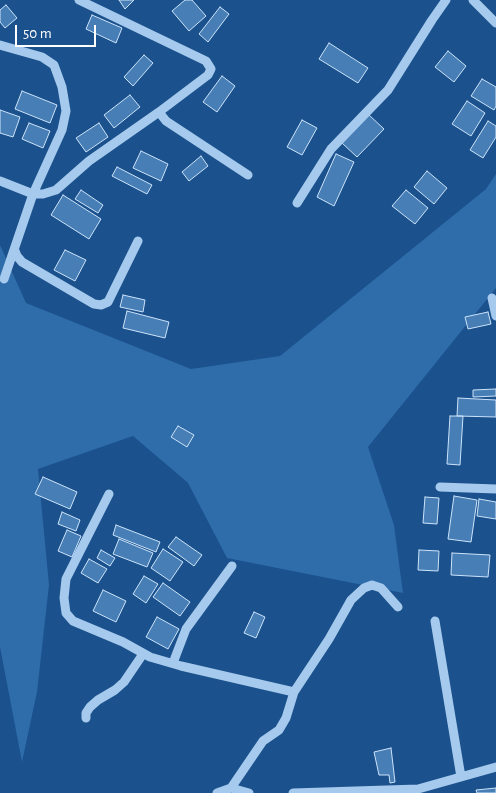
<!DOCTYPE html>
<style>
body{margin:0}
#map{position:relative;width:496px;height:793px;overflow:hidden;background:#1b518c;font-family:"Alegreya Sans",sans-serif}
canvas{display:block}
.scale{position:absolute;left:15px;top:25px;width:81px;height:22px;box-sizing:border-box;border:2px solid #fff;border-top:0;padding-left:6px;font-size:15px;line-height:18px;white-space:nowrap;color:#fff;-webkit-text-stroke:4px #1b518c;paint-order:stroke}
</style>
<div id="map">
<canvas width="496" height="793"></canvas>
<div class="scale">50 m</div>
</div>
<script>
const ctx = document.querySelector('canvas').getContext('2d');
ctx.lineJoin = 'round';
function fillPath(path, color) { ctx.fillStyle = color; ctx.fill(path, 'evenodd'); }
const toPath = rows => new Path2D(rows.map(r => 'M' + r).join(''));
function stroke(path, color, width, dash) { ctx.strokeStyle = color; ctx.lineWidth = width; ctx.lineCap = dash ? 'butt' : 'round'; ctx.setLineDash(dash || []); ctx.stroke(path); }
const green = toPath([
 [496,174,496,288,368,447,394,525,403,593,227,558,188,483,133,436,38,469,49,585,37,692,22,762,0,647,0,245,26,303,191,369,280,356,486,189]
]);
const building = toPath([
 [119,0,134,0,125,9,119,0],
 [185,0,192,0,206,16,189,31,172,11,185,0],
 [6,5,17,18,5,28,0,22,0,10,6,5],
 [220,7,229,14,208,42,199,34,220,7],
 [92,15,122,28,116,43,86,29,92,15],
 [329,43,368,68,358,83,319,59,329,43],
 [448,51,466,66,454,82,435,67,448,51],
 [144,55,153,63,133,86,124,77,144,55],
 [222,76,235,86,217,112,203,102,222,76],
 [482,79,496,87,496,106,494,110,471,96,482,79],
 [22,91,57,105,50,123,15,109,22,91],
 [130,95,140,107,114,128,104,115,130,95],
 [467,101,485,113,471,136,452,124,467,101],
 [0,110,20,117,13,137,0,133,0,110],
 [369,115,384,129,357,157,342,143,369,115],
 [302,120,317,128,302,155,287,147,302,120],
 [488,121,496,126,496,137,483,158,470,150,488,121],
 [29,123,50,131,43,148,22,139,29,123],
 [99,123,108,137,86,152,76,138,99,123],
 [141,151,168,164,161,181,133,168,141,151],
 [336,154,354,162,334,206,317,197,336,154],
 [201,156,208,166,189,181,182,172,201,156],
 [117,167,152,185,147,194,112,176,117,167],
 [427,171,447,188,434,204,414,187,427,171],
 [81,190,103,205,98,213,75,199,81,190],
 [406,190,428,208,415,224,392,206,406,190],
 [63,195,101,219,89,239,51,215,63,195],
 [65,250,86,260,75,281,54,270,65,250],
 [123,295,145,300,143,312,120,307,123,295],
 [127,311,169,322,165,338,123,328,127,311],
 [488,312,491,324,468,329,465,317,488,312],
 [496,389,496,396,473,397,473,390,496,389],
 [458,398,496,400,496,417,457,416,458,398],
 [450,416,463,416,460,465,447,464,450,416],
 [178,426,194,435,187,447,171,437,178,426],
 [43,477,77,492,70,509,35,494,43,477],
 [454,496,477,500,471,542,448,539,454,496],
 [425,497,439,498,437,524,423,523,425,497],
 [479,499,496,502,496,519,477,516,479,499],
 [62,512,80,520,76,531,58,524,62,512],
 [116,525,160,542,156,552,113,535,116,525],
 [67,530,81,536,72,557,58,551,67,530],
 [176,537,202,555,194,566,168,547,176,537],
 [119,539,153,553,147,567,113,554,119,539],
 [163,549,183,562,170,581,151,568,163,549],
 [101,550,115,558,110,566,97,558,101,550],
 [419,550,439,551,438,571,418,570,419,550],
 [452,553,490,555,488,577,451,575,452,553],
 [89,559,107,569,98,583,81,573,89,559],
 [144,576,158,584,146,603,133,594,144,576],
 [163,583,190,602,180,616,153,597,163,583],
 [103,590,126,601,116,622,93,611,103,590],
 [254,612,265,617,256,638,244,633,254,612],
 [157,617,179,629,168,649,146,637,157,617],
 [391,748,395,782,390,783,389,775,379,775,374,752,391,748],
 [496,788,496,793,477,793,476,790,496,788]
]);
const minor = toPath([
 [473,0,496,23],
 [0,45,42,57,54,65,62,87,66,111,62,130,33,194,4,279],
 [159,112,166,121,248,175],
 [0,181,33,194,43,194,56,190,89,161,159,112,208,75,211,69,206,61,79,0],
 [297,203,331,149,388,90,432,20,446,0],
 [15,251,17,256,22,262,94,304,101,305,108,302,138,241],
 [492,298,496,316],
 [440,487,496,489],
 [109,494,66,579,64,598,66,613,73,621,123,642,150,657,181,666,294,692],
 [435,621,461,777],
 [173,663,186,629,232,566],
 [86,718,86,713,90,707,98,700,115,690,124,682,143,654],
 [231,788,263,741,279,730,286,718,294,692,329,639,351,600,364,588,372,585,381,588,398,607],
 [217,793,231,788,249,793],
 [293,793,418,789,496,767]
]);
fillPath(green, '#2e6caa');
fillPath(building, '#487eb6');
stroke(building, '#cce3fa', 1);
stroke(minor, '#a6caed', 9);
</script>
